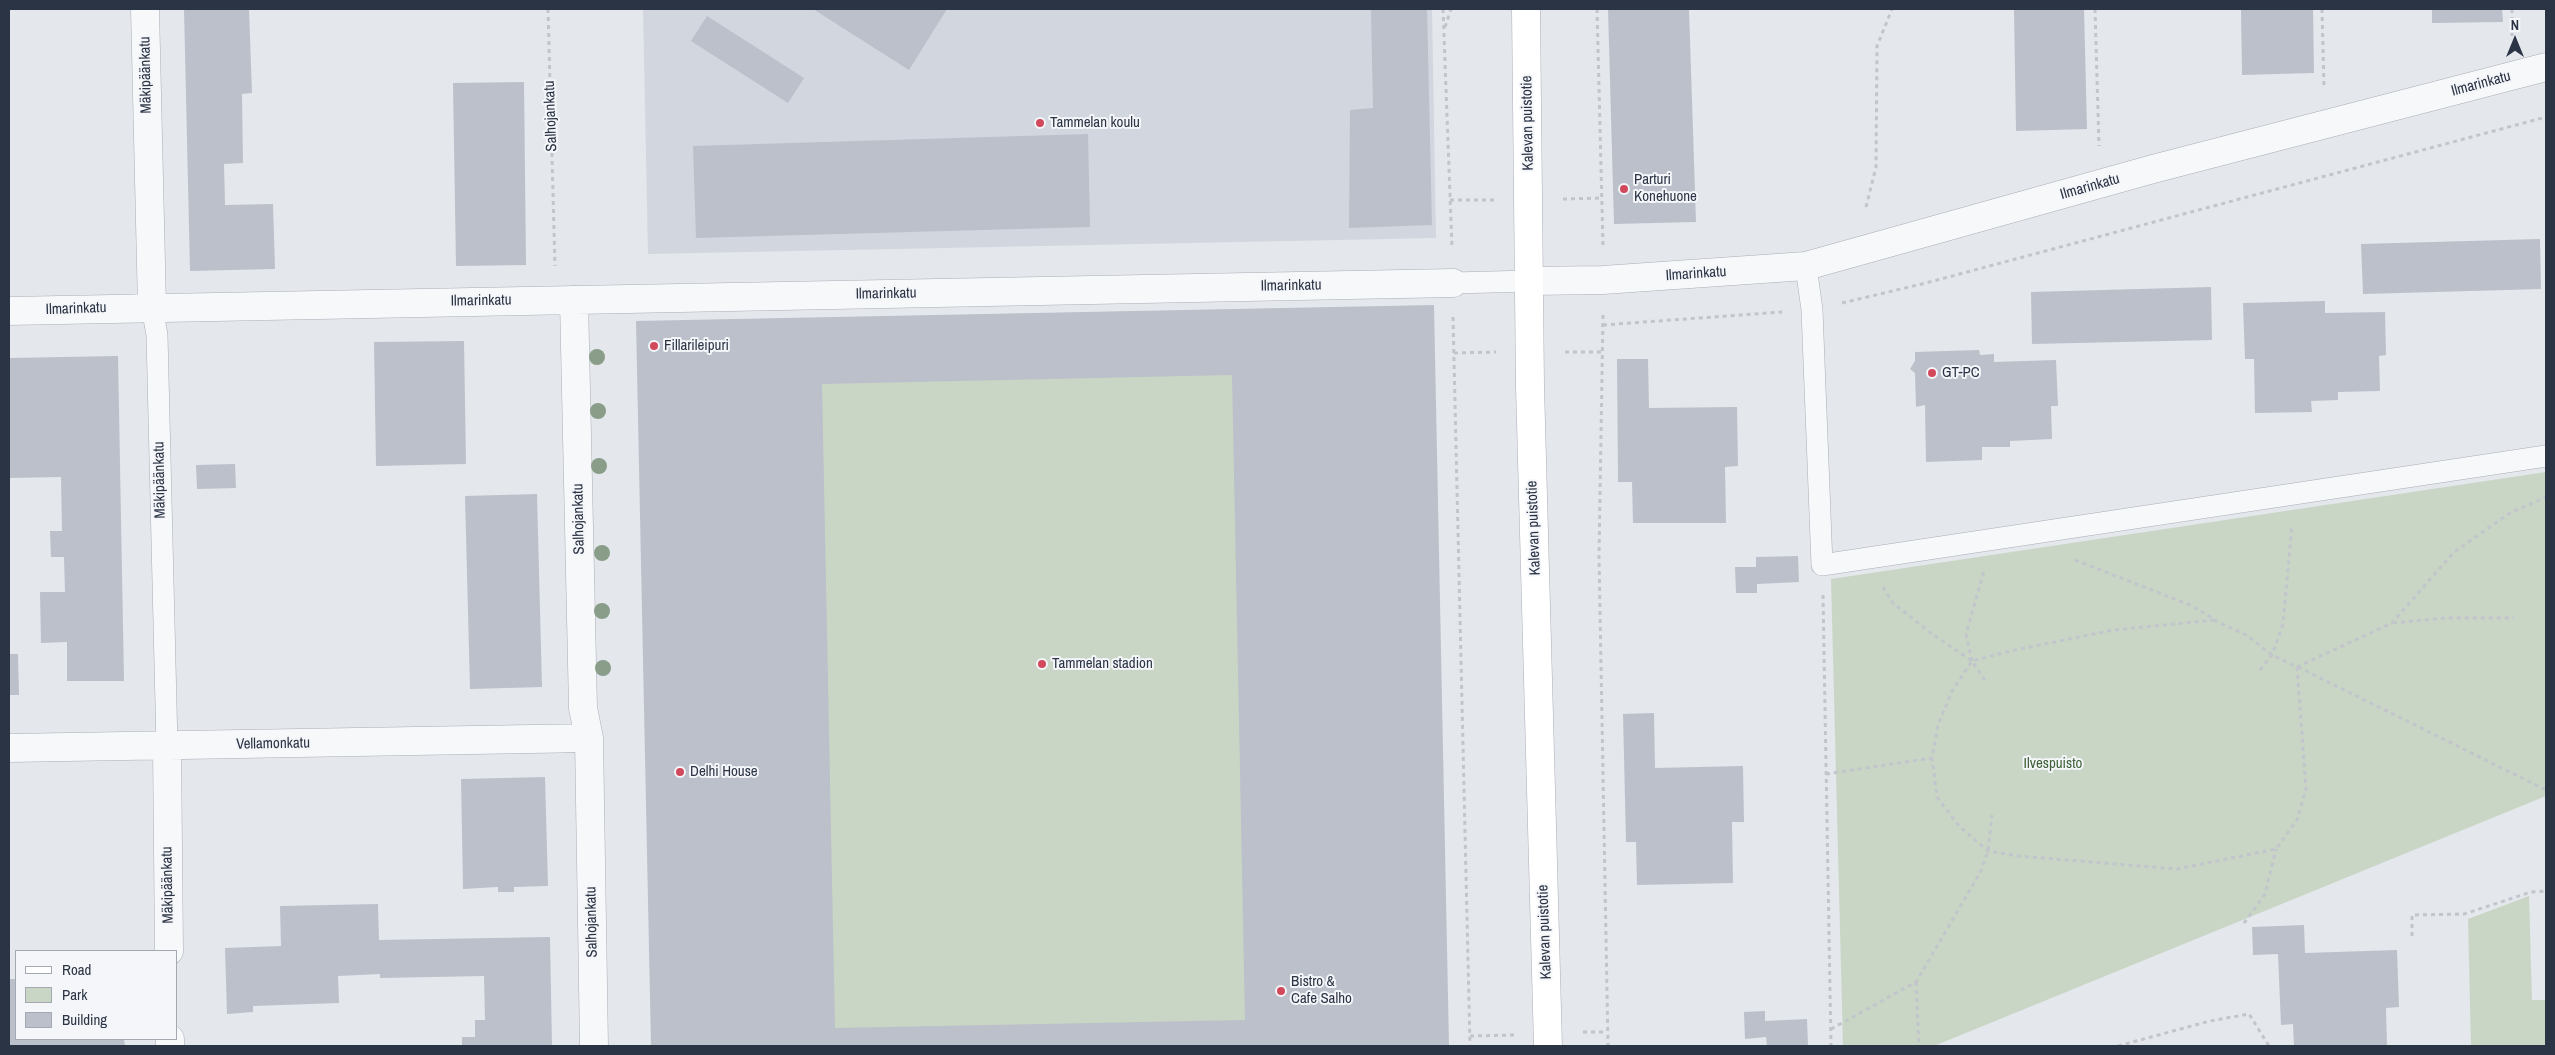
<!DOCTYPE html>
<meta charset="utf-8">
<style>
body{margin:0}
#map{position:relative;width:2555px;height:1055px;overflow:hidden;background:#e4e7ec;font-family:"Archivo Narrow",sans-serif}
canvas{display:block}
.frame{position:absolute;inset:0;border:10px solid #2b3445;pointer-events:none}
.legend{position:absolute;left:15px;top:950px;width:162px;height:90px;box-sizing:border-box;background:#f4f6f9;border:1px solid #a4a8b1;margin:0;padding:6px 9px;list-style:none;font-size:15px;color:#2b3445}
.legend li{display:flex;align-items:center;gap:10px;height:25px}
.legend b{width:25px;border:1px solid #a4a8b1}
.north{position:absolute;left:2490px;top:15px;width:50px;height:50px;-webkit-text-stroke:4px #f4f6f9;paint-order:stroke;rotate:0deg;font-size:14px;font-weight:700;line-height:20px;text-align:center;color:#2b3445}
.north::after{content:'';display:block;margin:auto;width:18px;height:22px;background:#2b3445;clip-path:polygon(50% 0,100% 100%,50% 72%,0 100%)}
</style>
<div id="map">
<canvas width="2555" height="1055"></canvas>
<div class="frame"></div>
<ul class="legend">
<li><b style="height:6px;background:#fff"></b>Road</li>
<li><b style="height:14px;background:#c9d6c5"></b>Park</li>
<li><b style="height:14px;background:#bbc0ca"></b>Building</li>
</ul>
<div class="north">N</div>
</div>
<script>
const ctx = document.querySelector('canvas').getContext('2d');
ctx.lineJoin = 'round';
function fillPath(path, color) { ctx.fillStyle = color; ctx.fill(path, 'evenodd'); }
const toPath = rows => new Path2D(rows.map(r => 'M' + r).join(''));
function stroke(path, color, width, dash) { ctx.strokeStyle = color; ctx.lineWidth = width; ctx.lineCap = dash ? 'butt' : 'round'; ctx.setLineDash(dash || []); ctx.stroke(path); }
function label(font, color, halo, rows, align = 'center') {
  ctx.font = font + ' "Archivo Narrow",sans-serif'; ctx.lineWidth = 4; ctx.setLineDash([]); ctx.textBaseline = 'middle'; ctx.strokeStyle = halo; ctx.fillStyle = color; for (const [text, x, y, turn = 0] of rows) {
    ctx.save(); ctx.translate(x, y); ctx.rotate((+turn || 0) * Math.PI / 180); ctx.textAlign = isNaN(turn) ? turn : align; if (halo) ctx.strokeText(text, 0, 0); ctx.fillText(text, 0, 0); ctx.restore();
  }
}
const built = toPath([
 [643,9,1432,9,1436,238,648,254]
]);
const green = toPath([
 [1355,307,1370,1046,729,1046,713,320],
 [2546,472,2546,796,1934,1046,1843,1046,1831,579],
 [2529,896,2532,1000,2546,1000,2546,1046,2471,1046,2468,919]
]);
const building = toPath([
 [184,9,249,9,252,93,242,94,243,163,224,164,225,205,273,204,275,269,190,271],
 [813,9,947,9,909,70],
 [1371,9,1427,9,1432,225,1349,228,1350,110,1373,108],
 [1608,9,1689,9,1696,222,1614,224],
 [2014,9,2084,9,2087,129,2016,131],
 [2241,9,2313,9,2314,73,2242,75],
 [2432,9,2502,9,2503,22,2432,23],
 [707,16,804,78,788,103,691,41],
 [524,82,526,265,456,266,453,83],
 [1088,134,1090,227,696,238,693,146],
 [2540,239,2541,289,2363,294,2361,244],
 [2211,287,2212,340,2032,344,2031,292],
 [2325,301,2325,313,2385,312,2386,355,2379,356,2380,391,2338,392,2338,400,2311,401,2312,412,2255,413,2254,359,2245,359,2243,303],
 [1434,305,1449,1046,651,1046,636,321],
 [1232,375,1245,1020,835,1028,822,384],
 [464,341,466,464,376,466,374,342],
 [1979,350,1980,355,1994,354,1994,362,2056,360,2058,406,2051,406,2052,439,2010,441,2010,447,1982,447,1982,460,1926,462,1925,405,1916,407,1915,373,1910,369,1915,361,1915,352],
 [118,356,124,681,67,681,67,642,41,643,40,592,65,592,64,557,51,557,50,531,62,531,61,477,9,478,9,358],
 [1617,359,1648,359,1649,408,1737,407,1738,466,1725,467,1726,523,1633,523,1632,482,1618,482],
 [235,464,236,488,197,489,196,465],
 [537,494,542,687,470,689,465,496],
 [1798,556,1799,582,1757,584,1757,593,1736,593,1735,567,1756,567,1756,557],
 [9,654,18,654,19,695,9,695],
 [1654,713,1655,768,1743,766,1744,822,1732,822,1733,883,1637,885,1636,842,1626,842,1623,714],
 [545,777,548,886,514,887,514,892,498,892,498,887,463,889,461,779],
 [378,904,379,940,550,937,552,1046,462,1046,462,1037,475,1037,475,1020,485,1020,484,976,380,978,380,974,338,976,339,1003,253,1006,253,1012,227,1014,225,948,281,946,280,906],
 [2304,925,2305,953,2397,950,2399,1007,2386,1008,2387,1046,2294,1046,2293,1024,2281,1025,2278,954,2253,955,2252,927],
 [9,979,16,979,16,1039,124,1039,125,1046,9,1046],
 [1765,1011,1765,1021,1807,1019,1808,1045,1767,1046,1766,1037,1745,1039,1744,1012]
]);
const path = toPath([
 [548,9,555,266],
 [1443,9,1452,248],
 [1597,9,1603,246],
 [2095,9,2099,146],
 [2322,9,2324,87],
 [2512,9,2512,36],
 [1445,27,1451,9],
 [1563,199,1602,198],
 [1450,200,1494,200],
 [1866,207,1876,167,1877,46,1892,9],
 [1842,303,1926,283,2546,117],
 [1603,315,1599,556,1608,1046],
 [1453,317,1470,1046],
 [1603,325,1782,312],
 [1565,352,1602,352],
 [1454,353,1496,352],
 [2075,560,2190,605,2214,619],
 [1883,587,1893,603,1932,634,1972,661,1986,682],
 [1823,595,1831,1046],
 [2214,620,2246,635,2272,655,2297,667,2306,789,2297,820,2276,849,2177,869,2018,856,1988,851,1959,826,1937,797,1932,758,1938,725,1952,691,1972,661,2010,651,2114,630,2214,620],
 [2393,623,2446,618,2514,618],
 [1972,661,1966,634,1984,571],
 [2297,667,2392,623,2454,552,2510,513,2546,497],
 [2298,667,2546,790],
 [2260,670,2272,655,2283,624,2292,525],
 [1826,774,1932,758],
 [2244,923,2265,894,2276,849],
 [2412,936,2412,915,2464,914,2531,892,2546,891],
 [1916,982,1919,1046],
 [1831,1029,1916,982,1981,871,1988,851,1992,815],
 [1583,1032,1607,1032],
 [1470,1036,1514,1035],
 [2118,1046,2210,1021,2249,1014,2269,1046]
]);
const lane = toPath([
 [1806,266,1812,310,1822,565,2546,456],
 [1453,283,1530,281],
 [152,307,157,335,167,746]
]);
const street = toPath([
 [145,9,152,307],
 [1530,281,1603,280,1806,266,2153,169,2546,67],
 [574,300,583,708,589,738,594,1046],
 [9,311,1453,283],
 [167,746,169,951],
 [9,748,589,738],
 [170,1039,170,1046]
]);
const secondary = toPath([
 [1526,9,1530,386,1548,1046]
]);
const trees = [
 [597,357],
 [598,411],
 [599,466],
 [602,553],
 [602,611],
 [603,668]
];
const markers = [
 [1040,123,5,"#d1495b"],
 [1624,189,5,"#d1495b"],
 [654,346,5,"#d1495b"],
 [1932,373,5,"#d1495b"],
 [1042,664,5,"#d1495b"],
 [680,772,5,"#d1495b"],
 [1281,991,5,"#d1495b"]
];
const streetNames = [
 ["Mäkipäänkatu",146,75,-91],
 ["Ilmarinkatu",2481,84,-15],
 ["Salhojankatu",551,116,-92],
 ["Kalevan puistotie",1528,123,-91],
 ["Ilmarinkatu",2090,187,-16],
 ["Ilmarinkatu",1696,274,-4],
 ["Ilmarinkatu",1291,286,-1],
 ["Ilmarinkatu",886,294,-1],
 ["Ilmarinkatu",481,301,-1],
 ["Ilmarinkatu",76,309,-2],
 ["Mäkipäänkatu",160,480,-91],
 ["Salhojankatu",579,519,-91],
 ["Kalevan puistotie",1534,528,-92],
 ["Vellamonkatu",273,744,-1],
 ["Mäkipäänkatu",168,885,-91],
 ["Salhojankatu",592,922,-91],
 ["Kalevan puistotie",1545,932,-92]
];
const poiNames = [
 ["Tammelan koulu",1050,123],
 ["Parturi",1634,180],
 ["Konehuone",1634,197],
 ["Fillarileipuri",664,346],
 ["GT-PC",1942,373],
 ["Tammelan stadion",1052,664],
 ["Delhi House",690,772],
 ["Bistro &",1291,982],
 ["Cafe Salho",1291,999]
];
const parkNames = [
 ["Ilvespuisto",2053,764]
];
fillPath(built, '#d2d6de');
fillPath(green, '#c9d6c5');
fillPath(building, '#bbc0ca');
stroke(lane, '#a9aeb7', 22);
stroke(street, '#a9aeb7', 29);
stroke(secondary, '#a9aeb7', 29);
stroke(path, '#c2c5cb', 3, [4, 4]);
stroke(lane, '#f7f8fa', 21);
stroke(street, '#f7f8fa', 28);
stroke(secondary, '#fff', 28);
ctx.fillStyle = '#899d89';
for (const [x, y] of trees) { ctx.beginPath(); ctx.arc(x, y, 8, 0, 2 * Math.PI); ctx.fill(); }
for (const [x, y, r, color] of markers) { const dot = new Path2D(); dot.arc(x, y, r, 0, 2 * Math.PI); ctx.fillStyle = color; ctx.fill(dot); stroke(dot, '#f4f6f9', 2); }
label('15px', '#2b3445', '#f4f6f9', streetNames);
label('15px', '#2b3445', '#f4f6f9', poiNames, 'left');
label('15px', '#3f6138', '#f4f6f9', parkNames);
</script>
